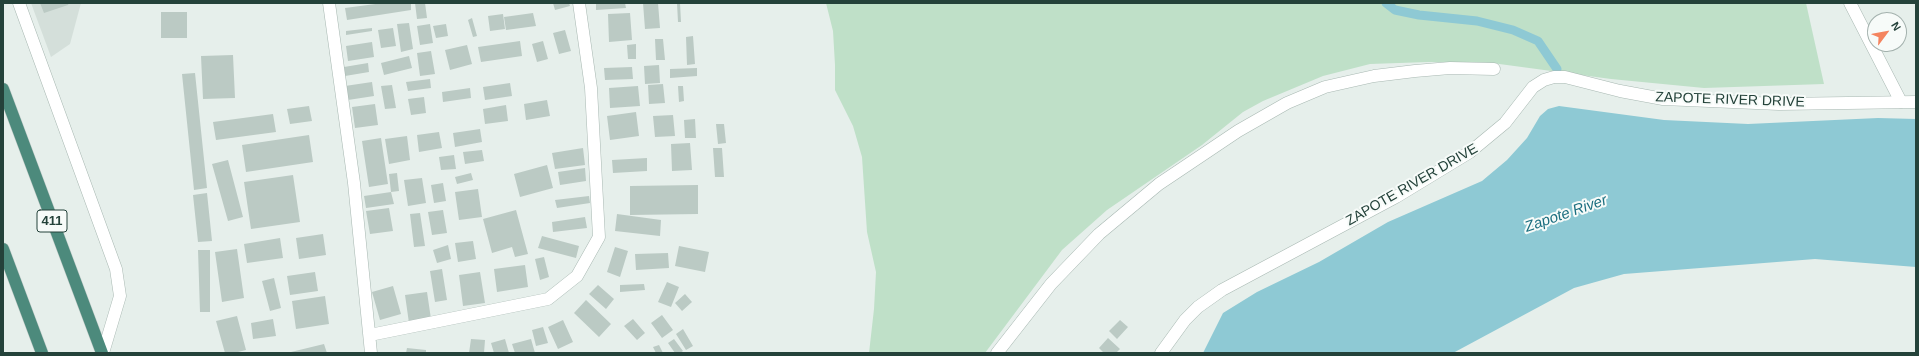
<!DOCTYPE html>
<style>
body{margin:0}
#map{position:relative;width:1919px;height:356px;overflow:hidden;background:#e6efeb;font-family:Arial,sans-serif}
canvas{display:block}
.frame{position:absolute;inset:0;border:4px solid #24423a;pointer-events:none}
.north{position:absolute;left:1867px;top:12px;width:40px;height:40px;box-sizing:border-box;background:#f7fbf9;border:1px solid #a3b1ad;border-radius:50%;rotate:58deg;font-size:11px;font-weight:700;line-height:16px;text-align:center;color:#24423a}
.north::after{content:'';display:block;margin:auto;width:14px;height:18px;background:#f4845f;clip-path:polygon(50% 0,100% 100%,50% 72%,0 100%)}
</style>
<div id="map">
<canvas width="1919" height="356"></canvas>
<div class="frame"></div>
<div class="north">N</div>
</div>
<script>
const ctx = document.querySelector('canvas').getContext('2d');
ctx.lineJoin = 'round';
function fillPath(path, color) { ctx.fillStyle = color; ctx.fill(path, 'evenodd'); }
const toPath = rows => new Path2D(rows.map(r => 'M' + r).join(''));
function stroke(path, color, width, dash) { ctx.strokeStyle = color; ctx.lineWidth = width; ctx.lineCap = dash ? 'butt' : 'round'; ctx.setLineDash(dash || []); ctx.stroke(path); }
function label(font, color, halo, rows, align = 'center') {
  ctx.font = font + ' Arial,sans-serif'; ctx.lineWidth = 4; ctx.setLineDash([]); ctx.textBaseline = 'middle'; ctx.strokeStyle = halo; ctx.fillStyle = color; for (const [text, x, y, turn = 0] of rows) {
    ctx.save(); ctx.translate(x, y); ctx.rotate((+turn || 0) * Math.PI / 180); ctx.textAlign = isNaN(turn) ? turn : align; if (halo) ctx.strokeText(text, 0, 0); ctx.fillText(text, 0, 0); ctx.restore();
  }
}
const built = toPath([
 [31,3,81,3,70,44,51,57]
]);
const green = toPath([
 [826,3,1806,3,1824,84,1704,88,1611,79,1492,63,1428,62,1370,64,1323,76,1263,101,1243,112,1202,145,1107,210,1062,250,985,353,869,353,874,309,876,272,867,232,862,157,853,126,835,90,835,65,833,31]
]);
const water = toPath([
 [1559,106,1664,120,1748,124,1878,118,1916,119,1916,267,1815,259,1624,274,1574,288,1453,353,1203,353,1223,313,1257,292,1319,262,1388,222,1482,181,1507,160,1527,138,1540,116,1548,109]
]);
const stream = toPath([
 [1386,3,1395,10,1419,15,1477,21,1513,30,1538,41,1557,69]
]);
const building = toPath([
 [40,3,69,3,68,5,44,13],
 [383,3,411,3,411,10,347,20,345,8],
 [415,3,425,3,427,18,417,19],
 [553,3,569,3,570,6,555,10],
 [596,3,625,3,626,8,596,10],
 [643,3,658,3,660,28,645,29],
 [677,3,680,3,681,22,678,22],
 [161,12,187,12,187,38,161,38],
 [533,13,536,26,506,30,504,17],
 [630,13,632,40,609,42,608,14],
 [503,14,505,29,490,31,488,16],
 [472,18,477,36,473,37,468,20],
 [409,23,413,49,401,52,397,24],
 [430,24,433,43,420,45,417,26],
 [446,24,448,36,436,38,433,26],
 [372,28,372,31,346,35,346,31],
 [393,28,396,46,381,48,378,30],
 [565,30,571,51,559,54,553,33],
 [693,36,695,64,687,65,686,37],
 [655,39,663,39,665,60,656,60],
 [520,41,522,56,481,62,478,47],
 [543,41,548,59,537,62,532,44],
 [372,42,374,57,348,61,346,46],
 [636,44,636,59,628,59,627,45],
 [467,45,472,64,450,70,445,50],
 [431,51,435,74,420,76,417,53],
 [233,55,235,98,203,99,201,56],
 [409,56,412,68,384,75,381,63],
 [368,63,369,72,345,76,344,67],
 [659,65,660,83,645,84,644,66],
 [632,67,633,79,605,80,604,68],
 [697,68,697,76,670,78,670,69],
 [195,73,207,188,194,190,182,74],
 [430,79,431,88,408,91,406,82],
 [372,82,374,96,348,100,345,86],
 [510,83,512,96,485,100,483,87],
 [663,84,665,103,649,104,648,85],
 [392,85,396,108,385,109,381,86],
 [638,86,640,106,610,108,609,88],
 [678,86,683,86,684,101,679,102],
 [470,88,471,98,443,102,442,92],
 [424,97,426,113,411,115,408,99],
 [547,100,550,116,526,120,524,104],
 [375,104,378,125,355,128,352,107],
 [506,105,508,121,485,124,483,109],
 [309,106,312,121,290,124,287,109],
 [636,112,639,136,610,140,607,116],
 [273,114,276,132,216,140,213,122],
 [673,115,675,136,655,137,653,116],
 [695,119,696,138,685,138,684,120],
 [716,124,724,124,726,143,718,144],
 [480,129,482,142,455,147,453,133],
 [439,132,442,148,419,152,417,135],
 [309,135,313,162,246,172,242,145],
 [407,136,410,160,389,164,385,139],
 [381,138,388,184,369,187,362,141],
 [690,143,692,170,672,171,671,144],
 [583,148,585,165,555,169,552,153],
 [713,148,722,148,724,177,715,177],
 [482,150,484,161,465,164,463,152],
 [454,155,456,169,441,170,439,157],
 [647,158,647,171,613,173,612,160],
 [228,160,243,217,228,221,212,164],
 [547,165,553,188,520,197,514,174],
 [585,168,586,181,560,185,558,172],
 [397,173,399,191,391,192,389,174],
 [471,173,473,180,457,184,455,177],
 [293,175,300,222,251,229,244,182],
 [422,178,426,203,408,206,404,180],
 [443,183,446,201,434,203,431,185],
 [698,185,698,214,630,215,630,186],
 [478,189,482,217,459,220,455,192],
 [391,192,394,204,366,208,364,196],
 [207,193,212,241,198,242,193,195],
 [589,196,590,203,557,208,555,200],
 [389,208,393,231,370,234,366,211],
 [443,210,447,233,432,235,428,212],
 [516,210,528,254,515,257,512,247,492,253,483,219],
 [420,213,425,246,414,247,410,214],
 [617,214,661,220,660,236,615,231],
 [585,217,587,228,553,232,552,222],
 [323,234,326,255,299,259,296,238],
 [542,236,579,246,576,258,538,248],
 [280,238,283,258,247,263,244,244],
 [473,241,476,259,458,262,455,243],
 [448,245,451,259,437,263,433,250],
 [679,246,709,252,705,272,675,266],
 [615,247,628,251,620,277,607,272],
 [237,249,244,298,222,302,215,252],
 [198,250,210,250,210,312,200,312],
 [668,253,669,268,636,270,635,254],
 [544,257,549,277,540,280,535,259],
 [525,265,528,287,497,292,494,269],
 [442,269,447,300,435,302,430,271],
 [315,272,318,291,290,295,287,276],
 [480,272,485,303,463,306,459,275],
 [274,278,281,308,270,311,262,281],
 [667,282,679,287,671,307,658,302],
 [644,284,645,290,620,292,620,285],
 [598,285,614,299,606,309,589,294],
 [393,286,401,314,380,320,372,292],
 [427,292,431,319,409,323,405,295],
 [685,294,692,302,682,311,675,303],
 [325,296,329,324,296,329,292,301],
 [586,300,611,324,599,337,574,313],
 [662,315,673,330,662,338,651,323],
 [237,316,246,350,234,353,225,353,216,321],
 [273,319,276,336,253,339,251,323],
 [633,319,645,333,637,340,624,326],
 [563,320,573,342,558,349,548,327],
 [1120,320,1128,327,1117,339,1109,331],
 [543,327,548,343,536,346,532,330],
 [683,329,693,346,686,350,676,334],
 [1108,338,1120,349,1116,353,1104,353,1099,348],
 [471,339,485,340,484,353,469,353],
 [505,339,509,353,494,353,491,343],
 [531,339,535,353,515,353,512,344],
 [674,339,683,351,680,353,675,353,668,343],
 [324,344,327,353,291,353,291,352],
 [659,345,663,353,656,353,653,347],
 [407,348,426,350,426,353,406,353]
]);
const service = toPath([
 [1850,3,1901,102]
]);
const minor = toPath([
 [19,3,116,269,120,296,103,353],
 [329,3,354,183,371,353],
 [370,335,548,299,577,276,599,237,591,88,579,3],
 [997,353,1051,284,1099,234,1159,184,1238,131,1287,103,1325,87,1374,76,1415,71,1450,68,1494,69]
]);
const tertiary = toPath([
 [1161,353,1185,320,1198,307,1222,290,1396,197,1470,152,1505,123,1533,87,1544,80,1554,77,1565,77,1620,91,1663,99,1779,104,1916,102]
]);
const trunk = toPath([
 [3,89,102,353],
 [3,249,42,353]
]);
const shields = [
 [52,221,30]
];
const shieldNames = [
 ["411",52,221]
];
const streetNames = [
 ["ZAPOTE RIVER DRIVE",1730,100,2],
 ["ZAPOTE RIVER DRIVE",1412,185,-30]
];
const waterNames = [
 ["Zapote River",1566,214,-19]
];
fillPath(built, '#d4dfda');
fillPath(green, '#bfe0c8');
fillPath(water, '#8ec9d4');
stroke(stream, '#8ec9d4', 9);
fillPath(building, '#bbcac4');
stroke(service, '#a8b8b2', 13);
stroke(minor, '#a8b8b2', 13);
stroke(tertiary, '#a8b8b2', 13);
stroke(trunk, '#c2cac8', 13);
stroke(service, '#fff', 12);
stroke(minor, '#fff', 12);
stroke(tertiary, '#fff', 12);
stroke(trunk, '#4c8a7c', 12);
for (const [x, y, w] of shields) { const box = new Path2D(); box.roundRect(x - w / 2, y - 11, w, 22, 3); ctx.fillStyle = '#f7fbf9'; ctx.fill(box); stroke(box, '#24423a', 1); }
label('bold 13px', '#24423a', null, shieldNames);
label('14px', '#24423a', '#f7fbf9', streetNames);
label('italic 15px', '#1c6f80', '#f7fbf9', waterNames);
</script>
